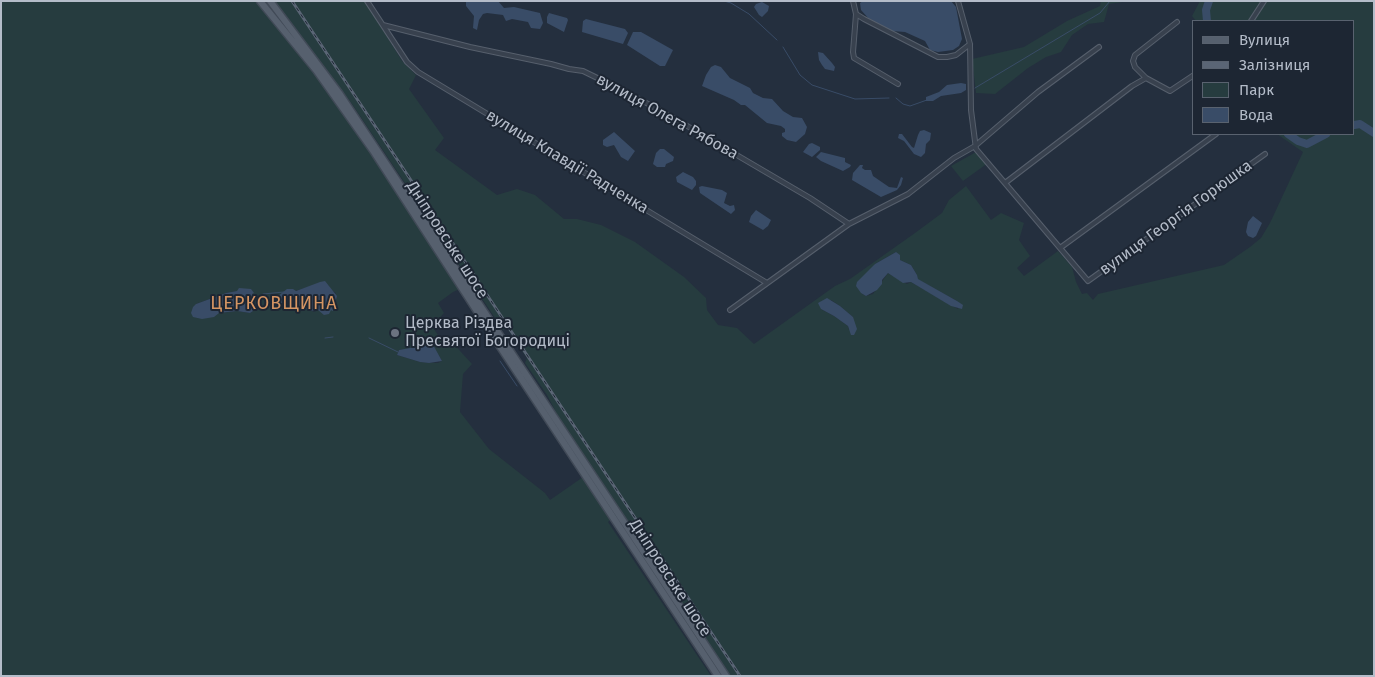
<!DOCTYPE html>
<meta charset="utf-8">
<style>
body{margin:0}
#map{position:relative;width:1375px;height:677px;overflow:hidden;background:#242f3e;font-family:"Fira Sans",sans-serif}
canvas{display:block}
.frame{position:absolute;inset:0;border:2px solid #b4bcc9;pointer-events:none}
.legend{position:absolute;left:1192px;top:20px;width:162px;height:115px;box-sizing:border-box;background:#1d2633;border:1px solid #59626f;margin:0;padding:6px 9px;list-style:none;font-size:15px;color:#b4bcc9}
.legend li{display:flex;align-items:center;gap:10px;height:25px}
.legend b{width:25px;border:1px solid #59626f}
</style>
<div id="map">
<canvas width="1375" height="677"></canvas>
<div class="frame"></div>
<ul class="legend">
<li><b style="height:6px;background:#56606e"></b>Вулиця</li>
<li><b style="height:6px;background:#5a6575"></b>Залізниця</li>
<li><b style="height:14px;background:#263c3f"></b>Парк</li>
<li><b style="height:14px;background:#394c67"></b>Вода</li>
</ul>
</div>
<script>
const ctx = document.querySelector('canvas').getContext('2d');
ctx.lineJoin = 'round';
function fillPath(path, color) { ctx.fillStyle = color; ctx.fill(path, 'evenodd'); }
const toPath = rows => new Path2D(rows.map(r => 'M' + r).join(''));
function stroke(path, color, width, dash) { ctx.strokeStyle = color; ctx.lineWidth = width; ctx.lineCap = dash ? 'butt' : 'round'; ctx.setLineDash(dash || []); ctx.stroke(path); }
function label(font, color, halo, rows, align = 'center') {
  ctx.font = font + ' "Fira Sans",sans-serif'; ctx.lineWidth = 4; ctx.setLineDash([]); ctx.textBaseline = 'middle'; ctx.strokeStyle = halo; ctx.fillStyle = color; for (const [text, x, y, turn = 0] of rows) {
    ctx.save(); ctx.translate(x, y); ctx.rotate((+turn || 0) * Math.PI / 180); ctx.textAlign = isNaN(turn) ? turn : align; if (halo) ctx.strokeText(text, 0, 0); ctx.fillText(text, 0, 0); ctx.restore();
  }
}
const green = toPath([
 [1,1,259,1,316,70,462,288,453,292,438,303,444,313,432,326,443,343,450,340,472,364,463,374,460,412,489,449,545,493,550,500,586,475,613,517,608,522,711,676,1,676],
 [328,285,331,290,336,293,319,310,314,312,304,307,296,311,283,307,278,296,305,288],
 [237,291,252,294,253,311,250,313,237,311,219,313,196,304,226,293],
 [431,342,442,361,438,363,420,362,397,355,399,350,421,346],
 [274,1,365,1,402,61,416,75,409,89,444,138,435,150,497,195,517,189,535,195,564,219,577,219,601,225,635,242,684,277,706,298,707,310,718,325,737,328,754,344,835,286,850,279,915,233,942,213,949,200,966,186,991,220,1001,213,1024,223,1019,240,1030,256,1017,268,1024,276,1058,251,1072,267,1076,282,1082,294,1087,293,1093,300,1098,294,1224,265,1250,247,1261,238,1270,223,1303,152,1277,134,1354,134,1354,21,1196,21,1192,16,1200,1,1374,1,1374,676,726,676,571,441,547,395,525,363,527,358,507,328,503,330,352,104],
 [896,252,900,260,911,265,917,275,917,279,957,301,958,309,911,282,907,284,888,273,873,294,866,296,861,293,875,264],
 [831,300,840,306,853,317,849,330,848,326,834,316,821,309],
 [1101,1,1129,1,1109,4,1104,22,1088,24,1072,35,1061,52,1046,57,1028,68,995,94,976,93,972,59,1024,47,1067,21,1100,6],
 [978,151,988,163,963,181,951,166]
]);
const water = toPath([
 [466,1,498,1,504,8,514,7,540,13,543,23,540,29,531,28,528,22,512,19,506,21,503,15,487,13,483,14,479,20,477,30,473,28,474,16,466,6],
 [863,1,951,1,956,7,962,39,959,46,953,50,938,52,930,50,925,41,905,32,892,31,879,26,869,19,861,10,860,3],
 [762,2,769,6,768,11,762,17,759,15,754,7,756,4],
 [549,13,567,18,568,20,564,32,547,23,547,17],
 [586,19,625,29,628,33,623,44,582,32,583,21],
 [633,32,641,32,673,50,665,66,660,66,627,45],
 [818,52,823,53,832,63,835,67,834,71,825,69,822,65,819,60],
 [715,65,721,67,730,78,750,88,753,93,763,98,772,99,783,111,793,117,802,118,807,127,805,134,796,142,787,140,782,136,782,133,785,132,785,129,781,126,767,123,745,105,741,105,734,100,702,86,706,75,711,67],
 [961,83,966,84,966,90,961,93,941,96,933,101,926,101,926,97,939,92,947,85],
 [924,130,931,133,930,140,926,144,925,153,921,157,914,154,904,141,898,138,899,134,902,134,912,147,914,148,918,135,920,131],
 [614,132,635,151,628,161,621,157,614,145,607,147,603,145,603,140],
 [812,143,820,147,820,150,812,157,803,152,809,144],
 [660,149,664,149,674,157,673,161,666,164,665,167,657,167,653,164,656,153],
 [821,152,845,158,845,162,851,165,850,167,843,171,821,161,816,157],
 [860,165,863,165,862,168,865,170,871,170,873,176,889,187,897,188,901,177,903,178,901,185,897,190,881,197,852,180,853,173],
 [683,172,693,177,696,181,696,185,692,190,677,182,676,177],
 [702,186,722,190,727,193,724,203,730,206,734,205,735,210,731,214,700,193,699,187],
 [756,210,771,220,768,226,763,230,749,222,751,216],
 [1253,216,1262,223,1256,236,1253,238,1248,236,1246,232,1248,222],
 [896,252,900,255,900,260,911,265,917,275,918,279,957,301,963,305,962,309,951,306,911,282,903,283,888,273,882,280,882,284,877,290,866,296,861,293,856,286,857,282,875,264],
 [325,281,337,296,333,311,331,310,329,314,324,315,318,310,309,311,304,307,296,311,283,307,277,301,278,296,287,289,293,289,296,291,320,282],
 [239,288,251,289,254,293,252,294,253,311,250,313,237,311,219,313,214,317,202,319,193,317,191,313,193,307,196,304,226,293,237,291],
 [827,298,840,306,853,317,857,329,854,335,851,335,848,326,834,316,821,309,818,303],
 [431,341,442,361,429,363,420,362,397,355,399,350,421,346]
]);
const stream = toPath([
 [724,1,731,3,749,14,777,40],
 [783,47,800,75,812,85,855,99,889,98],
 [975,88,1100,13,1110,1],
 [896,98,903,104,910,106,927,100],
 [263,294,284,292],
 [325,338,333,337],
 [369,338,398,352],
 [500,361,517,386]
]);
const river = toPath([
 [1207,21,1206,10,1209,1],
 [1354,125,1360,124,1374,133],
 [1288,134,1298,141,1307,144,1326,134]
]);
const minor = toPath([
 [367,1,407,62,418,72,767,283],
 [853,1,856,14,864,19,938,57,947,57,956,55,970,44],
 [958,1,970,44,971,110,976,149,1088,281,1265,154],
 [856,14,853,52,854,58,898,84],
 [1251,21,1264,1],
 [383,25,470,47,551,64,569,69,583,71,632,95,677,120,810,198,849,224],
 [1146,78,1135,67,1133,61,1135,55,1177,22],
 [1005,183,1132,86,1146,78,1170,91,1194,75],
 [1060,248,1216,134],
 [730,310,849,224,908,194,954,158,975,146,1038,92,1099,47]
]);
const primary = toPath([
 [260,1,316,70,374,152,497,342,718,676],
 [270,1,339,93,726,676]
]);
const rail = toPath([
 [292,1,740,676]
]);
const markers = [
 [395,333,5,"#6b7280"]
];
const streetNames = [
 ["вулиця Олега Рябова",667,117,29],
 ["вулиця Клавдії Радченка",567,162,31],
 ["вулиця Георгія Горюшка",1176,218,-36],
 ["Дніпровське шосе",447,240,57],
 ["Дніпровське шосе",670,578,57]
];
const poiNames = [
 ["Церква Різдва",405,324],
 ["Пресвятої Богородиці",405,342]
];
const neighbourhoodNames = [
 ["ЦЕРКОВЩИНА",274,304]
];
fillPath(green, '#263c3f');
fillPath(water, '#394c67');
stroke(stream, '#394c67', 1);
stroke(river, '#394c67', 8);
stroke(minor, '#565f6c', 6);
stroke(primary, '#414a57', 9);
stroke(minor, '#38414e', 4);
stroke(primary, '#56606e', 6);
stroke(rail, '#5a6575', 3);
stroke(rail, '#1d2633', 1, [4]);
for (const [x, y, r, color] of markers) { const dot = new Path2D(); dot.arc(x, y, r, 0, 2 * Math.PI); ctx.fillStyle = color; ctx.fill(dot); stroke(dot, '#1d2633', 2); }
label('16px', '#b4bcc9', '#1d2633', streetNames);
label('16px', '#b4bcc9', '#1d2633', poiNames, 'left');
ctx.letterSpacing = '1px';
label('18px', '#d59563', '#1d2633', neighbourhoodNames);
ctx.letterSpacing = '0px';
</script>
